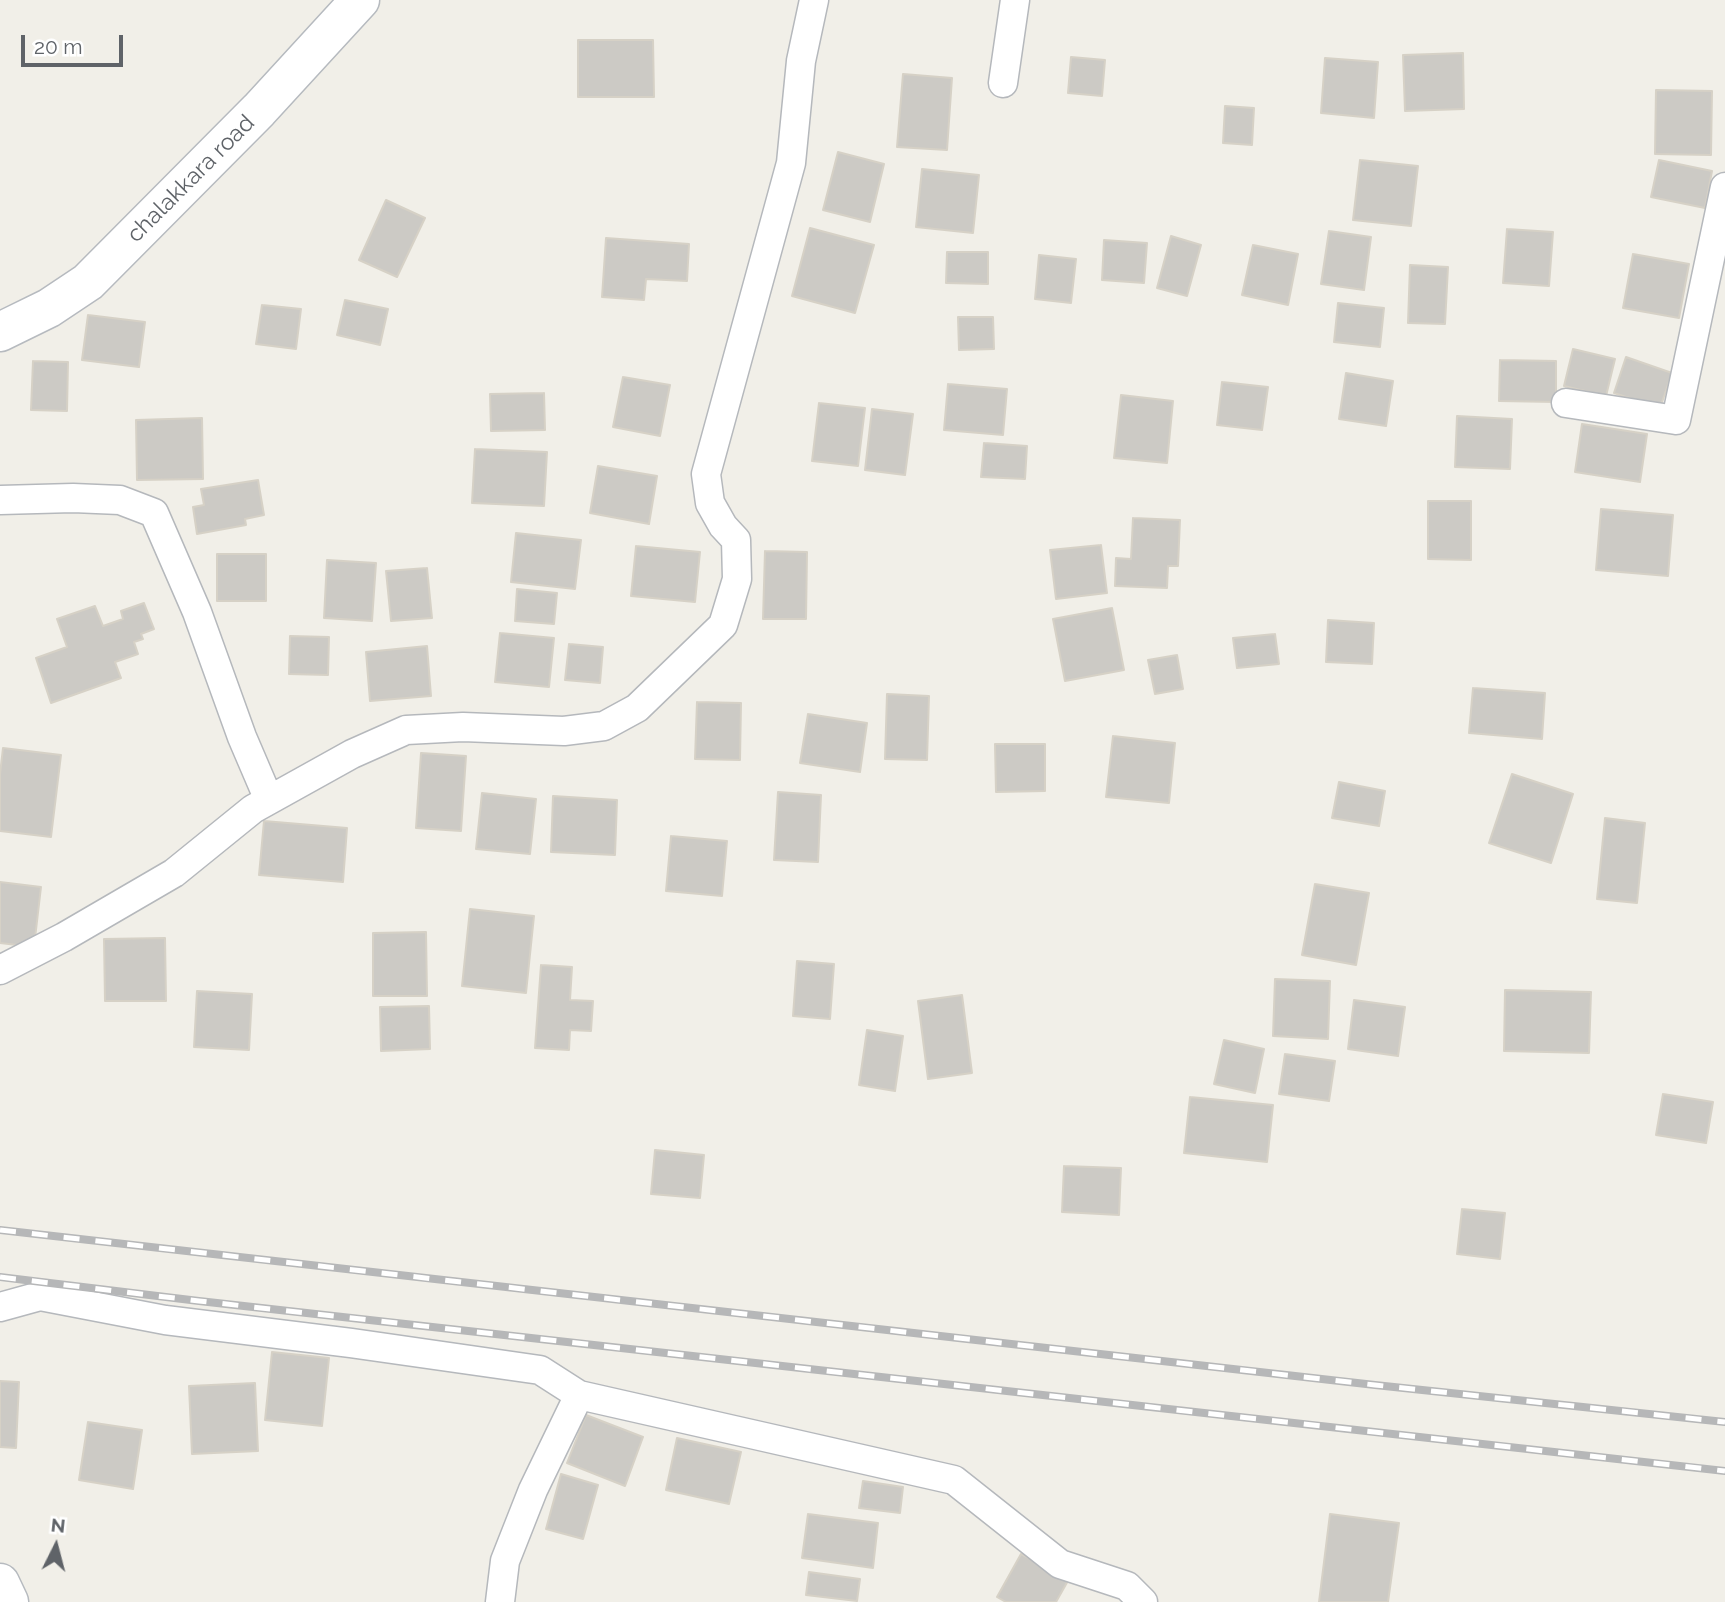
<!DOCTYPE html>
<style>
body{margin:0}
#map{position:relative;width:1725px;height:1602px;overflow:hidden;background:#f1efe8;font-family:Raleway,sans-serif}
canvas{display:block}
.north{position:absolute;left:21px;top:1511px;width:70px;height:70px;-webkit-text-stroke:5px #fff;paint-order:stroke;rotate:6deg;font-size:19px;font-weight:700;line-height:28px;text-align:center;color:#5f6368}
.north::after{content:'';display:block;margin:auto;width:24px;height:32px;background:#5f6368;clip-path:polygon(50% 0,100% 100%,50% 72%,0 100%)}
.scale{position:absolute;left:21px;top:35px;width:102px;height:32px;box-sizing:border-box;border:4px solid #5f6368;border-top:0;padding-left:9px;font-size:21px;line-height:24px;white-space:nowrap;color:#5f6368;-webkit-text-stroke:5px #fff;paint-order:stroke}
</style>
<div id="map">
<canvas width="1725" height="1602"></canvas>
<div class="north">N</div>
<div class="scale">20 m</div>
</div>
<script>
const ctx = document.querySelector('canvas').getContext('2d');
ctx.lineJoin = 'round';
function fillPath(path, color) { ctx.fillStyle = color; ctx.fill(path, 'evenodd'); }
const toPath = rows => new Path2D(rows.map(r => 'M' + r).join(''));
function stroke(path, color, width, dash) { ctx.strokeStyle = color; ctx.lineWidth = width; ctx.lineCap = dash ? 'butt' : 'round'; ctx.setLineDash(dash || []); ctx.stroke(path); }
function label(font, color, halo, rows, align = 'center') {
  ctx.font = font + ' Raleway,sans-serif'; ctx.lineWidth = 7; ctx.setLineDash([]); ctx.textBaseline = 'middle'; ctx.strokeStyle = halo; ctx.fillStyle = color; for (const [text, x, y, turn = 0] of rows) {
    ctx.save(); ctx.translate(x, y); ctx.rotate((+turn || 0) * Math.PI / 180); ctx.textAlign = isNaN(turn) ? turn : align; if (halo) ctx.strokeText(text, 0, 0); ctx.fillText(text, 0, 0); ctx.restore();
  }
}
const building = toPath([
 [578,40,653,40,654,97,578,97,578,40],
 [1463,53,1464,109,1405,111,1403,55,1463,53],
 [1071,57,1105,60,1102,96,1068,93,1071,57],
 [1325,58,1378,62,1374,118,1321,113,1325,58],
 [903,74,952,78,947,150,897,147,903,74],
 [1656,90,1712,91,1711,155,1655,154,1656,90],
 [1225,106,1254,108,1252,145,1223,143,1225,106],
 [838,152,884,164,870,222,823,210,838,152],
 [1360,160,1418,166,1411,226,1353,220,1360,160],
 [1659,160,1712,171,1705,208,1651,197,1659,160],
 [922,169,979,175,973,233,916,227,922,169],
 [386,200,425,218,397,277,359,260,386,200],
 [810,228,874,245,855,313,792,296,810,228],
 [1507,229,1553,232,1549,286,1503,283,1507,229],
 [1329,231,1371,237,1364,290,1321,284,1329,231],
 [1171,236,1201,245,1187,296,1157,288,1171,236],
 [606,238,689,244,687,281,646,279,644,300,602,297,606,238],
 [1104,240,1147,243,1144,283,1102,280,1104,240],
 [1253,245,1298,254,1288,305,1242,295,1253,245],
 [947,252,988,252,988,284,946,283,947,252],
 [1633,254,1689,264,1679,318,1623,308,1633,254],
 [1039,255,1076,259,1071,303,1035,299,1039,255],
 [1410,265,1448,267,1445,324,1408,323,1410,265],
 [345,300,388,309,380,345,337,335,345,300],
 [1338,303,1384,308,1380,347,1334,342,1338,303],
 [262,305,301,309,296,349,256,344,262,305],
 [88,315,145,322,139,367,82,360,88,315],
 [958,317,993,317,994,349,959,350,958,317],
 [1573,349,1615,359,1606,396,1564,386,1573,349],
 [1626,357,1672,373,1660,408,1614,393,1626,357],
 [1500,360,1556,361,1556,402,1499,401,1500,360],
 [33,361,68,362,67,411,31,410,33,361],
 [1346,373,1393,381,1386,426,1339,419,1346,373],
 [623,377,670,385,660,436,613,427,623,377],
 [1222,382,1268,387,1262,430,1217,425,1222,382],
 [948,384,1007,389,1003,435,944,430,948,384],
 [544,393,545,430,491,431,490,394,544,393],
 [1121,395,1173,401,1167,463,1114,458,1121,395],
 [819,403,865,408,858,466,812,461,819,403],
 [872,409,913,414,905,475,865,470,872,409],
 [1457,416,1512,419,1510,469,1455,467,1457,416],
 [202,418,203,479,137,480,136,420,202,418],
 [1582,424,1647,434,1640,482,1575,472,1582,424],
 [984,443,1027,446,1025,479,981,477,984,443],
 [475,449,547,452,544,506,472,503,475,449],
 [598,466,657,476,649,524,590,513,598,466],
 [258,480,264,515,245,519,246,525,197,534,193,507,204,505,201,489,258,480],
 [1428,501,1471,501,1471,560,1428,559,1428,501],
 [1601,509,1673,515,1668,576,1596,570,1601,509],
 [1133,518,1180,520,1178,566,1168,566,1167,588,1115,586,1116,558,1131,559,1133,518],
 [516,533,581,540,575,589,511,582,516,533],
 [1101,545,1107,593,1056,599,1050,550,1101,545],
 [636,546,700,552,695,602,631,596,636,546],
 [765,551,807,552,806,619,763,619,765,551],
 [217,554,266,554,266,601,217,601,217,554],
 [327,560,376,563,372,621,324,618,327,560],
 [427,568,432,618,391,621,386,571,427,568],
 [517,589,557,593,554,624,515,621,517,589],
 [144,603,154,629,141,634,143,639,134,642,138,654,115,662,121,678,51,703,36,658,67,647,57,619,95,606,103,626,123,619,121,611,144,603],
 [1112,608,1124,670,1065,681,1053,619,1112,608],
 [1328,620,1374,623,1372,664,1326,662,1328,620],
 [500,633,554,638,549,687,495,682,500,633],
 [1275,634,1279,664,1237,668,1233,638,1275,634],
 [290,636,329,637,328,675,289,674,290,636],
 [569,644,603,647,600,683,565,680,569,644],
 [427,646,431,696,370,701,366,652,427,646],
 [1177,655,1183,689,1155,694,1148,660,1177,655],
 [1473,688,1545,693,1542,739,1469,733,1473,688],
 [887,694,929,696,927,760,885,759,887,694],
 [697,702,741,703,740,760,695,759,697,702],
 [808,714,867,723,860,772,800,763,808,714],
 [1113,736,1175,743,1169,803,1106,797,1113,736],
 [995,744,1045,744,1045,791,996,792,995,744],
 [3,748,61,755,51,837,0,831,0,774,3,748],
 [421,753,466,756,461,831,416,828,421,753],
 [1512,774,1573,794,1551,863,1489,843,1512,774],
 [1339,782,1385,791,1379,826,1332,818,1339,782],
 [778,792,821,795,818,862,774,860,778,792],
 [482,793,536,799,530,854,476,849,482,793],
 [553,796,617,800,615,855,551,852,553,796],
 [1605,818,1645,823,1637,903,1597,899,1605,818],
 [264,821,347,828,343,882,259,875,264,821],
 [671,836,727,841,722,896,666,891,671,836],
 [0,882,41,887,34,947,0,943,0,882],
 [1315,884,1369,893,1356,965,1302,955,1315,884],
 [470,909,534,916,526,993,462,986,470,909],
 [426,932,427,996,373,996,373,933,426,932],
 [165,938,166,1001,105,1001,104,939,165,938],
 [797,961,834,964,830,1019,793,1016,797,961],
 [541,965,572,967,570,1000,593,1001,591,1031,570,1030,569,1050,535,1048,541,965],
 [1275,979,1330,981,1328,1039,1273,1036,1275,979],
 [1505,990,1591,992,1589,1053,1504,1051,1505,990],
 [197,991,252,994,249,1050,194,1047,197,991],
 [962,995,972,1073,928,1079,918,1001,962,995],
 [1354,1000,1405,1007,1398,1056,1348,1049,1354,1000],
 [429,1006,430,1049,381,1051,380,1007,429,1006],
 [867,1030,903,1036,895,1091,859,1085,867,1030],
 [1224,1040,1264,1049,1255,1093,1214,1084,1224,1040],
 [1285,1054,1335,1061,1329,1101,1279,1094,1285,1054],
 [1663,1094,1713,1102,1706,1143,1656,1135,1663,1094],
 [1190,1097,1273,1105,1267,1162,1184,1153,1190,1097],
 [655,1150,704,1155,700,1198,651,1194,655,1150],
 [1064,1166,1121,1168,1119,1215,1062,1212,1064,1166],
 [1462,1209,1505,1213,1500,1259,1457,1254,1462,1209],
 [272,1352,329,1358,322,1426,265,1420,272,1352],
 [0,1381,19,1382,16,1448,0,1447,0,1381],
 [255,1383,258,1451,192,1454,189,1386,255,1383],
 [586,1415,643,1437,625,1486,567,1463,586,1415],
 [88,1422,142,1430,133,1489,79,1480,88,1422],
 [677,1438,741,1452,729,1504,666,1490,677,1438],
 [561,1474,598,1485,583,1539,546,1529,561,1474],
 [863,1481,903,1487,900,1513,859,1508,863,1481],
 [808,1514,878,1523,873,1568,802,1558,808,1514],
 [1330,1514,1399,1523,1388,1602,1319,1602,1330,1514],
 [1021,1554,1069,1579,1056,1602,1006,1602,997,1597,1021,1554],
 [809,1572,860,1579,857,1601,806,1595,809,1572]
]);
const street = toPath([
 [1003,83,1015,0],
 [1566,403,1676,420,1725,187],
 [0,500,73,498,120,500,154,513,197,612,242,737,269,800],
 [0,970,64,937,174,873,253,809,352,754,406,730,463,727,564,731,604,726,637,708,723,625,737,579,736,540,723,526,710,503,706,474,791,163,801,61,814,0],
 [0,1307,40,1296,165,1320,351,1343,540,1370,579,1395],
 [500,1602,505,1561,533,1490,579,1395,954,1480,1060,1564,1127,1586,1143,1602]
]);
const secondary = toPath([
 [0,332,49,308,88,282,259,110,360,0],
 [0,1583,9,1602]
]);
const rail = toPath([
 [0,1230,1375,1385,1725,1422],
 [0,1277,199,1301,1725,1471]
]);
const streetNames = [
 ["chalakkara road",191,179,-45]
];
fillPath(building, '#cccac5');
stroke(building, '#d6d1c6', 2);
stroke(street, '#b5b8bc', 31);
stroke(secondary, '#b6babf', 41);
stroke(street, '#fff', 28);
stroke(secondary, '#fff', 38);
stroke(rail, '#b6b7b8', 8);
stroke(rail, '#fff', 5, [16]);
label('23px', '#5f6368', '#fff', streetNames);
</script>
